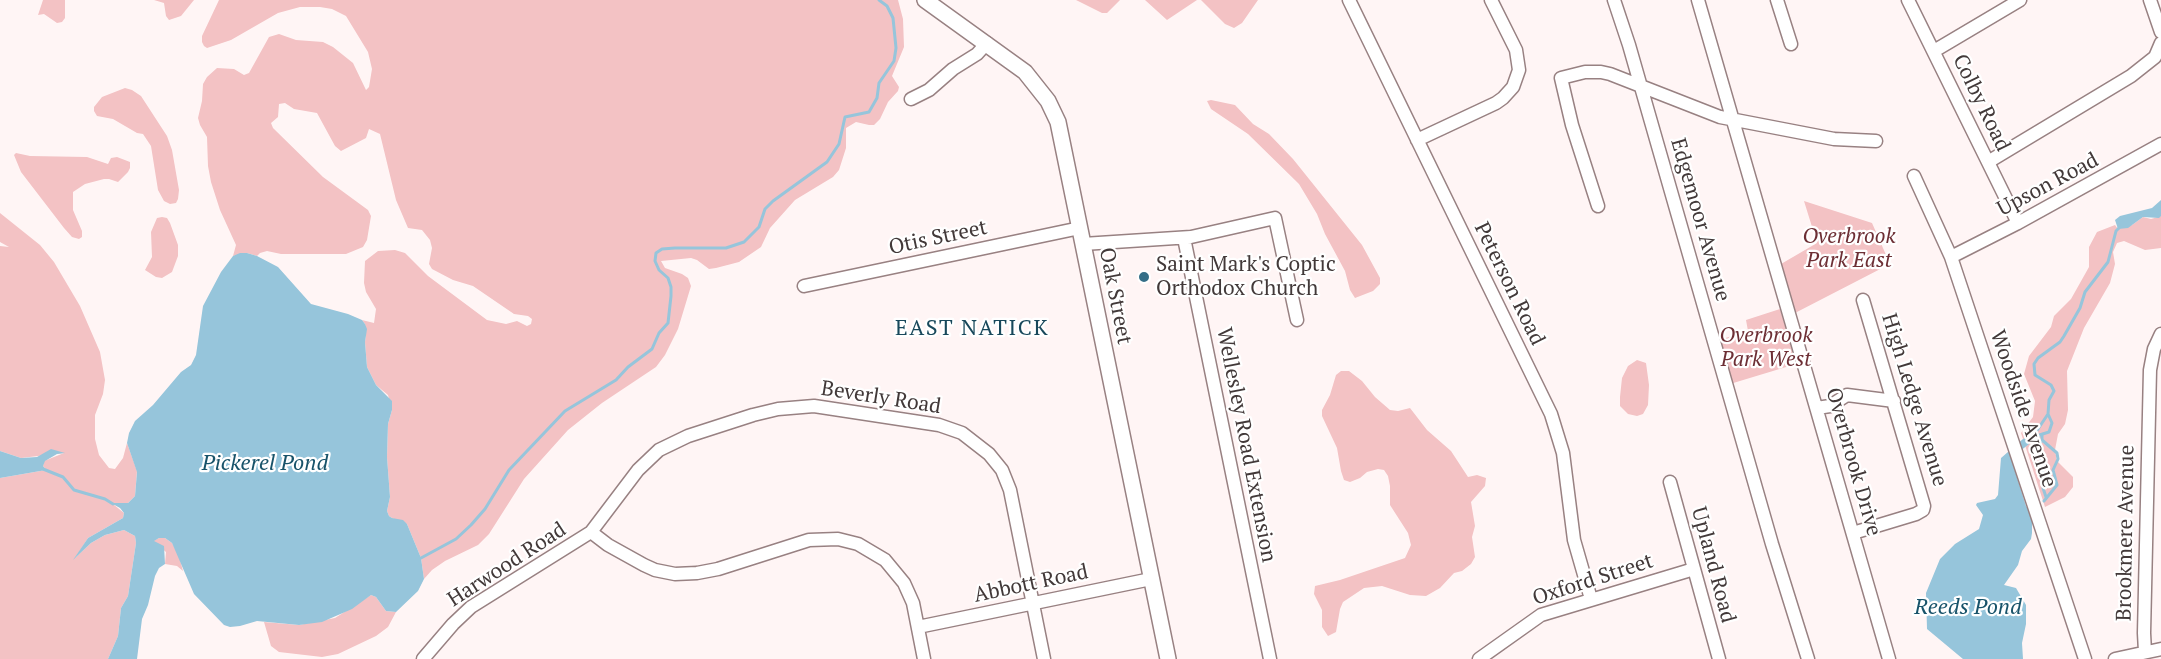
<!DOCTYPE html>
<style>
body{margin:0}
canvas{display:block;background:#fff5f5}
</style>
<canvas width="2161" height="659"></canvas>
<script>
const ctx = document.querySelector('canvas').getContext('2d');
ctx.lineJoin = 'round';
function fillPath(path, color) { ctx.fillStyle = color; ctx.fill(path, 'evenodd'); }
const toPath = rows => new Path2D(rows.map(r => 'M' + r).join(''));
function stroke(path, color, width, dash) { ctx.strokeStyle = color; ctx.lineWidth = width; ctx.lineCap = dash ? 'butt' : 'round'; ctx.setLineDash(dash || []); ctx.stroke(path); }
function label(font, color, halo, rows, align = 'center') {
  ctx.font = font + ' "PT Serif",serif'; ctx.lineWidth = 4.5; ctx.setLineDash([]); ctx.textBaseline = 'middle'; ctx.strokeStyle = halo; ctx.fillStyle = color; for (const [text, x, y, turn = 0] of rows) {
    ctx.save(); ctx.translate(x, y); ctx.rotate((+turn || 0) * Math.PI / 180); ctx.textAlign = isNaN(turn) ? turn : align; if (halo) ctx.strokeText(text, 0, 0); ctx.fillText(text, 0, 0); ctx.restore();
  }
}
const green = toPath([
 [43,0,65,0,65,18,62,22,57,23,44,14,38,15],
 [154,0,194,0,181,16,169,20,166,16,164,3],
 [219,0,898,0,903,19,904,47,892,76,899,87,898,91,888,102,880,119,874,125,869,125,856,122,846,128,846,148,839,170,833,177,795,200,770,228,761,247,739,262,716,268,709,269,697,260,691,258,661,261,665,268,682,274,688,278,691,286,678,329,665,355,656,367,602,403,568,430,524,479,489,534,478,545,445,561,432,570,424,579,421,558,407,524,392,518,389,516,387,511,390,497,387,457,388,424,392,410,388,395,376,385,367,367,365,342,366,334,365,324,362,320,374,323,376,309,366,292,364,283,365,261,378,251,395,250,405,253,428,276,487,320,506,324,517,321,527,326,531,324,532,319,528,316,514,314,473,286,453,280,432,269,429,264,432,248,430,240,422,230,408,228,396,200,380,134,369,129,366,138,341,151,335,146,317,113,294,109,285,103,279,104,278,117,271,123,273,128,323,177,368,210,371,216,367,240,363,247,346,254,281,254,267,251,260,253,257,256,247,253,233,256,236,245,220,210,211,182,208,166,207,137,200,125,198,118,202,101,203,84,207,77,217,68,234,69,244,75,249,73,269,37,279,34,296,40,323,42,333,47,353,63,366,90,369,87,372,69,368,52,346,16,332,9,320,7,300,7,278,13,231,40,207,48,204,46,202,42,202,36],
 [1076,0,1120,0,1107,13,1102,13],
 [1145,0,1197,0,1167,20],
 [1201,0,1258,0,1242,23,1234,28,1225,24],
 [125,88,132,90,141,96,167,136,172,150,179,190,178,199,176,203,170,204,164,201,158,190,151,146,143,134,137,133,113,119,97,116,94,111,94,107,102,97],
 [1211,100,1235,105,1253,124,1269,134,1293,159,1362,245,1380,278,1380,284,1373,291,1355,298,1350,290,1345,271,1325,234,1317,214,1299,184,1248,134,1211,109,1207,101],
 [16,153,30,156,87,157,108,164,111,158,117,157,130,162,130,168,128,172,118,182,109,179,104,179,85,184,73,192,73,210,82,231,82,237,79,239,72,237,64,228,21,172,14,155],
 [1804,201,1872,223,1890,264,1795,313,1781,264,1817,243],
 [0,213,40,245,54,262,80,306,100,352,105,380,103,394,95,415,95,439,99,455,109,468,115,469,123,458,127,443,137,471,135,496,128,503,113,504,124,513,123,518,88,538,75,558,91,543,105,535,124,530,135,536,136,543,128,596,121,608,118,636,108,659,0,659,0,478,46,470,43,466,44,461,64,453,21,458,0,451,0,246,9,247,0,242],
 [2161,216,2161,248,2145,250,2124,241,2117,243,2113,252,2115,264,2110,283,2084,328,2067,371,2068,410,2065,424,2058,434,2055,450,2057,461,2073,477,2073,487,2065,497,2045,507,2021,433,2033,417,2035,401,2024,374,2029,356,2051,327,2054,316,2071,299,2089,267,2089,247,2097,232,2115,225,2118,229,2132,225,2143,217,2151,219],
 [162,217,167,218,170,223,178,245,178,256,172,272,162,278,156,277,145,270,152,257,151,232,157,218],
 [1780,309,1796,364,1730,384,1719,340,1748,331,1746,320],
 [1637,360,1646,363,1649,385,1648,405,1643,414,1637,416,1628,414,1620,406,1620,397,1622,378,1628,366],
 [1341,371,1349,371,1362,381,1375,397,1390,410,1398,411,1410,408,1427,430,1451,451,1468,477,1477,475,1486,478,1485,486,1471,502,1475,526,1472,537,1475,557,1471,564,1462,571,1454,573,1440,588,1426,596,1410,595,1382,586,1364,588,1343,602,1340,609,1336,632,1328,636,1322,627,1322,610,1314,594,1315,586,1340,580,1405,558,1411,545,1408,533,1390,505,1390,486,1388,476,1384,470,1378,469,1367,472,1360,478,1350,482,1344,480,1341,471,1337,448,1322,416,1322,410,1330,395,1336,375],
 [159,538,165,538,172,543,179,556,183,571,177,566,165,564,166,552,153,541],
 [371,595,376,597,386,611,396,612,388,627,376,636,338,654,322,657,279,652,271,646,264,622,299,625,335,618]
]);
const water = toPath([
 [2161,200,2161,216,2159,218,2143,217,2128,228,2118,229,2115,220,2120,216,2152,208],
 [240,253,247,253,257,256,278,267,311,304,348,314,362,320,365,324,367,329,365,342,367,367,376,385,392,401,392,410,388,424,387,457,390,497,387,511,389,516,392,518,403,520,407,524,421,558,424,579,418,591,396,612,386,611,376,597,371,595,352,609,322,622,299,625,257,621,240,626,230,627,224,625,194,594,172,543,165,538,159,538,154,541,164,546,165,564,159,568,155,576,148,605,142,619,137,659,108,659,118,636,121,608,128,596,136,543,135,536,124,530,105,535,91,543,73,560,88,538,123,518,124,513,120,508,111,503,128,503,135,496,137,472,127,443,129,433,135,421,153,405,181,372,191,365,196,355,203,306,221,272,233,256],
 [2036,432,2033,441,2011,458,2026,506,2032,514,2032,533,2031,539,2022,551,2018,565,2004,585,2016,588,2026,605,2026,624,2022,643,2023,659,1963,659,1927,629,1926,593,1940,559,1955,544,1979,529,1983,515,1976,505,1977,503,1995,499,1998,495,2001,458,2023,439],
 [51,449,65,453,57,454,45,461,43,466,46,470,0,478,0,451,21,458,37,457]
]);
const stream = toPath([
 [2036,432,2048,414,2049,400,2054,391,2051,385,2035,375,2034,364,2038,358,2060,342,2064,336,2080,308,2085,292,2108,262,2116,231,2120,227],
 [2042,435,2042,440,2057,453,2058,459,2053,470,2057,485,2044,501],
 [2033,437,2049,432,2052,423,2048,414],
 [2042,440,2038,446,2037,451,2042,462,2043,488,2046,497],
 [43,469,63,477,74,490,105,499,113,504],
 [421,558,456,539,471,525,485,509,509,470,565,411,616,380,628,367,652,349,659,333,668,323,671,296,671,287,668,278,659,270,655,261,656,253,662,249,675,248,726,248,744,242,759,227,765,209,773,201,827,162,839,144,845,117,869,112,877,98,879,83,894,61,896,48,893,18,887,6,879,0]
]);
const minor = toPath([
 [1349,0,1551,414,1563,453,1574,540,1591,599],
 [1614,0,1629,45,1772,544,1808,659],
 [1698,0,1889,659],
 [1777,0,1791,44],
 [1908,0,2018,223],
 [2150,0,2161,32],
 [1934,51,2020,0],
 [911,99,929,90,953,69,977,54,987,43],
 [1417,140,1496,103,1503,98,1513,87,1519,70,1516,50,1491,0],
 [1988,162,2131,76,2155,57,2161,43],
 [1914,176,1951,257,2085,659],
 [1598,206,1572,125,1561,78,1585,72,1601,72,1610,74,1720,117,1834,139,1876,141],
 [1184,238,1270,659],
 [1083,244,1191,237,1275,218,1297,320],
 [1951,257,2018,223,2161,144],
 [804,286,1080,228],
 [1817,408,1830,406,1847,395,1894,401],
 [1670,482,1719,659],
 [591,532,608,545,644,565,655,570,675,574,697,573,718,569,809,540,838,539,858,544,885,560,904,583,913,603,924,659],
 [1853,533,1916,514,1923,510,1924,506,1863,300],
 [918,627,1151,579],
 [2145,652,2144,633,2150,370,2154,349,2161,334],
 [423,659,453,624,471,607,591,532,638,470,659,450,688,436,753,415,778,409,814,406,939,425,962,433,989,454,1002,470,1010,490,1044,659],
 [1479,659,1541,615,1694,569],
 [2115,659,2161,649]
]);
const major = toPath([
 [925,0,1025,72,1048,101,1058,122,1168,659]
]);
const markers = [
 [1144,277,6,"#346e87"]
];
const streetNames = [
 ["Colby Road",1981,103,64],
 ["Upson Road",2048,185,-28],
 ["Edgemoor Avenue",1700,220,74],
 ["Otis Street",938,238,-12],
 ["Peterson Road",1509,284,64],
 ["Oak Street",1115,296,79],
 ["Beverly Road",881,398,9],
 ["High Ledge Avenue",1914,400,73],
 ["Woodside Avenue",2023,409,71],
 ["Wellesley Road Extension",1246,445,79],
 ["Overbrook Drive",1853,462,74],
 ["Brookmere Avenue",2126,533,-89],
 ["Harwood Road",507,565,-33],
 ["Upland Road",1713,565,75],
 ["Oxford Street",1593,580,-18],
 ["Abbott Road",1031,584,-12]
];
const parkNames = [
 ["Overbrook",1849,237],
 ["Park East",1849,261],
 ["Overbrook",1766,336],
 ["Park West",1766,360]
];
const poiNames = [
 ["Saint Mark's Coptic",1156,265],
 ["Orthodox Church",1156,289]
];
const neighbourhoodNames = [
 ["EAST NATICK",972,329]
];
const waterNames = [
 ["Pickerel Pond",265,464],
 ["Reeds Pond",1968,608]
];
fillPath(green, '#f3c2c4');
fillPath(water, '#96c5db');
stroke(stream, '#96c5db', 3);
stroke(minor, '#988182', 15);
stroke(major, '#988182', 18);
stroke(minor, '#fff', 12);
stroke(major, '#fff', 15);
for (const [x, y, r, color] of markers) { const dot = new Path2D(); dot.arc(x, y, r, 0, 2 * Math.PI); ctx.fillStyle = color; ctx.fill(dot); stroke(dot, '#fff', 2); }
label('21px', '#423939', '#fff', streetNames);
label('italic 21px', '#6d2f35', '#fff', parkNames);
label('21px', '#423939', '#fff', poiNames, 'left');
ctx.letterSpacing = '1.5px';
label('22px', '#18485b', '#fff', neighbourhoodNames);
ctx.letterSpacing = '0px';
label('italic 22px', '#18536a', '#fff', waterNames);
</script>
